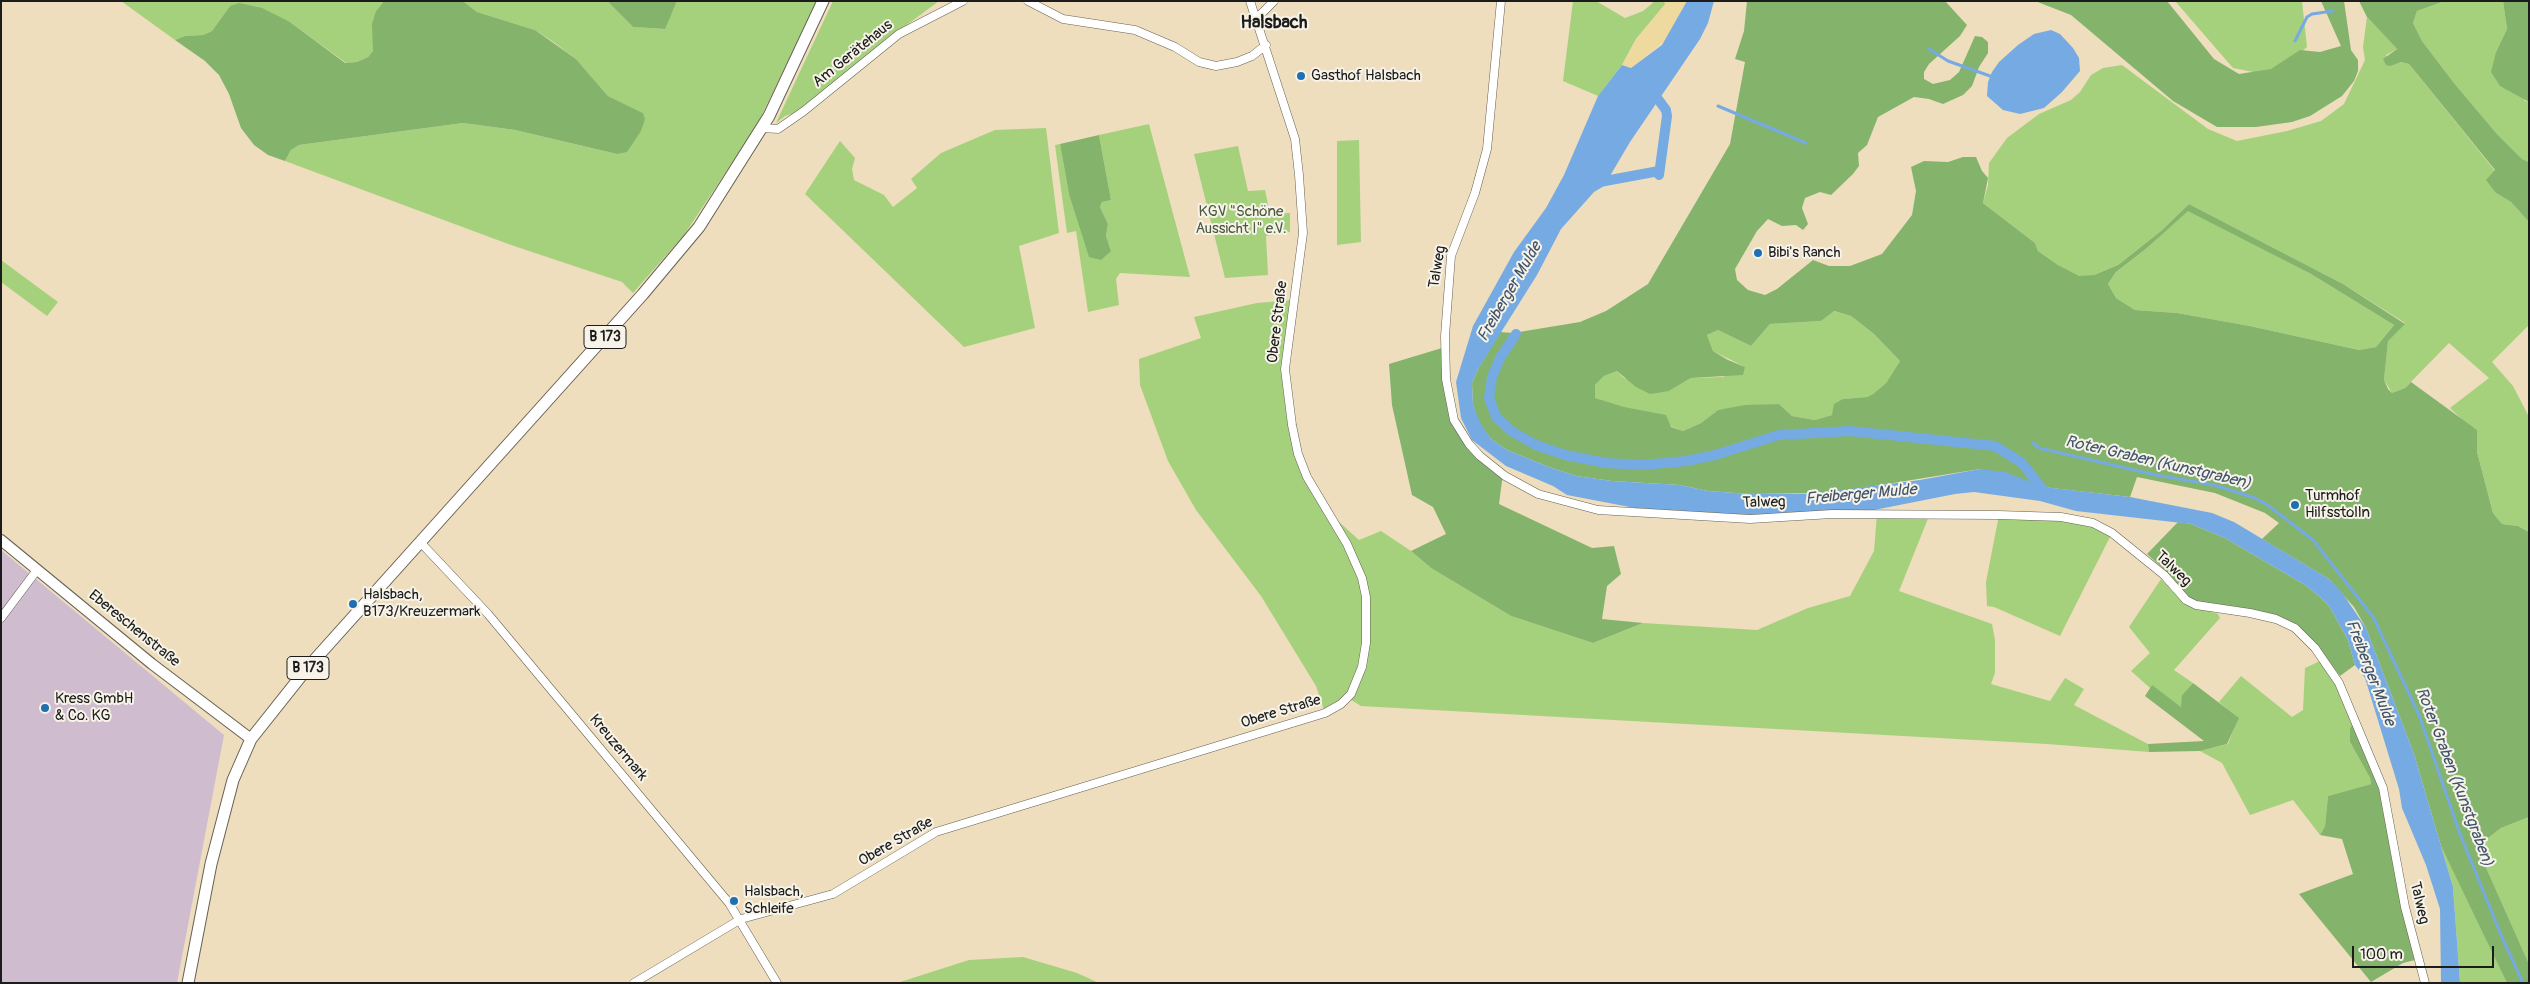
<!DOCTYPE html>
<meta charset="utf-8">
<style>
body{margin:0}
#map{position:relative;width:2530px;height:984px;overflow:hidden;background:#eedebd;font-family:Pangolin,sans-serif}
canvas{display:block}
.frame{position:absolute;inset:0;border:2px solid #1c1c1c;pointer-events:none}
.scale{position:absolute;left:2352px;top:946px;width:142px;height:22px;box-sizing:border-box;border:2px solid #1c1c1c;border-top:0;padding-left:6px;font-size:15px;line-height:18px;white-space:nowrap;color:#1c1c1c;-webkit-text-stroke:4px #f7f3e8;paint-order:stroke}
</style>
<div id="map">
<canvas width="2530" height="984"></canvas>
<div class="frame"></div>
<div class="scale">100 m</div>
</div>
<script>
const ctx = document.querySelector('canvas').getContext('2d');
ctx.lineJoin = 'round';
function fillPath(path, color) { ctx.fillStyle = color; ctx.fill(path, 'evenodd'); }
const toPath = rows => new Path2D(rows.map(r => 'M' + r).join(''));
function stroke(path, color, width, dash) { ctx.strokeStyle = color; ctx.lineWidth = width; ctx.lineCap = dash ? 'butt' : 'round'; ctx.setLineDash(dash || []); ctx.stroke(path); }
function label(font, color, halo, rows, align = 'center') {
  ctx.font = font + ' Pangolin,sans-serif'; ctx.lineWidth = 4; ctx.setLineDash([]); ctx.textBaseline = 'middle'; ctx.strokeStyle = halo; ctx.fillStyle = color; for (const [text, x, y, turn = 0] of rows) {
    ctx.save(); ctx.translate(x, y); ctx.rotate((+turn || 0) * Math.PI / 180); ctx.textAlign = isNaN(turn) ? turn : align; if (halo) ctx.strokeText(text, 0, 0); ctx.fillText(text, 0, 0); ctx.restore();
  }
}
const industrial = toPath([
 [1,550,224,735,177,983,1,983]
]);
const green = toPath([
 [121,1,384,1,376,11,373,51,368,57,357,62,346,63,290,22,230,6,212,31,203,35,185,36,175,40],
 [463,1,607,1,633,27,664,29,677,1,817,1,756,127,684,235,633,293,622,282,511,245,285,161,291,150,299,145,463,123,515,130,617,154,643,113,608,96,576,59,552,41,535,30,477,12],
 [833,1,939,1,889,38,798,112,785,116,776,123],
 [1573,1,1596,1,1625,18,1643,11,1655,1,1664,1,1666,4,1636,39,1622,65,1598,96,1563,81],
 [2175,1,2302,1,2307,47,2273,76,2233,68],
 [2445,1,2503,1,2507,29,2496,52,2525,101,2529,102,2529,162,2522,159,2497,134,2454,83,2422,41,2413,23,2417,11],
 [2367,17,2397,49,2386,55,2391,66,2401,62,2409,64,2495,171,2496,193,2511,202,2529,222,2529,325,2492,362,2513,386,2529,417,2529,532,2518,526,2502,524,2493,513,2477,452,2477,430,2467,424,2450,408,2489,378,2449,343,2405,388,2392,393,2384,380,2388,340,2405,323,2343,284,2189,204,2161,231,2118,265,2094,275,2079,277,2058,265,2038,251,2035,243,1983,203,1988,185,1989,163,2007,138,2039,114,2071,100,2080,92,2091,75,2103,68,2122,65,2208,129,2237,141,2287,131,2321,121,2344,104,2365,60,2363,47],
 [1149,124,1190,277,1120,273,1116,279,1119,305,1088,312,1076,231,1067,233,1055,145,1060,144,1069,194,1111,251,1106,236,1108,224,1100,207,1102,202,1111,200,1099,135],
 [1046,128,1059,233,1019,246,1035,328,964,347,805,194,840,141,855,158,852,169,854,180,884,195,893,207,917,188,911,179,941,153,995,130],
 [1359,140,1361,242,1337,245,1337,141],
 [1238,146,1248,191,1265,190,1270,214,1290,213,1290,232,1266,236,1268,275,1225,278,1194,154],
 [2188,210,2311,274,2394,325,2376,347,2359,350,2250,326,2177,313,2135,310,2116,298,2108,284,2116,272,2147,248],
 [1,260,58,302,47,316,1,282],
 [1294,300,1286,387,1303,466,1329,513,1359,540,1381,531,1411,551,1431,568,1511,616,1593,643,1643,623,1757,630,1808,608,1850,596,1874,551,1877,514,1929,516,1899,591,1992,624,1995,640,1995,673,1991,684,2050,701,2065,678,2084,689,2074,705,2148,744,2149,752,2047,744,1361,706,1348,698,1325,713,1316,686,1261,596,1196,510,1168,461,1140,385,1139,359,1201,338,1194,317,1257,303],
 [1833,311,1851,316,1874,334,1900,361,1886,383,1873,394,1867,397,1843,399,1832,415,1815,420,1792,416,1779,404,1718,410,1701,423,1683,431,1595,398,1595,385,1604,376,1617,371,1624,378,1669,391,1691,378,1723,377,1745,367,1713,351,1707,335,1718,330,1751,346,1770,324,1821,321],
 [1999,515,2093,523,2112,533,2060,636,1994,607,1987,606,1986,582],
 [2161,579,2183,603,2218,614,2220,618,2174,670,2193,683,2182,695,2182,708,2152,686,2150,688,2131,671,2150,653,2129,627],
 [2320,661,2333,680,2353,723,2350,742,2370,778,2371,784,2328,796,2325,826,2320,835,2293,800,2250,815,2222,763,2200,751,2228,744,2238,718,2219,702,2241,676,2292,717,2303,710,2305,668],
 [2529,817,2529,964,2480,854,2483,842,2501,828],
 [2441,846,2465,893,2507,983,2460,983,2453,887],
 [1023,957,1077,973,1099,983,897,983,969,960]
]);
const forest = toPath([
 [384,1,463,1,477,12,535,30,576,59,608,96,643,113,645,119,641,131,627,152,617,154,515,130,463,123,299,145,291,150,285,161,268,155,254,145,241,128,229,94,219,75,205,61,175,40,185,36,203,35,212,31,230,6,239,3,262,8,290,22,345,63,357,62,368,57,373,51,372,24,376,11],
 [607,1,677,1,665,29,633,27],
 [1747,1,1945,1,1967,25,1960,36,1929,64,1924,72,1924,79,1933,84,1950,80,1959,72,1975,36,1982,37,1988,42,1988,53,1979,67,1972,86,1963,95,1943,104,1929,99,1914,97,1878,117,1867,145,1858,153,1859,166,1853,174,1831,195,1820,192,1805,198,1802,208,1808,224,1803,230,1796,225,1782,226,1768,219,1757,231,1735,269,1737,280,1748,290,1765,295,1777,289,1813,260,1829,266,1850,266,1882,254,1912,215,1916,191,1911,167,1924,161,1948,162,1963,157,1976,157,1982,171,1988,178,1983,203,2035,243,2038,251,2058,265,2079,276,2094,275,2118,265,2161,231,2189,204,2343,284,2405,324,2388,341,2384,380,2388,389,2392,393,2405,388,2411,382,2477,430,2477,452,2493,513,2502,524,2518,526,2529,532,2529,817,2501,828,2483,842,2480,854,2529,964,2529,983,2507,983,2441,846,2414,754,2366,628,2354,607,2329,579,2262,539,2279,523,2265,513,2215,493,2137,477,2130,497,2043,487,1980,469,1831,493,1750,494,1708,491,1680,485,1612,481,1576,476,1549,467,1507,450,1491,439,1479,423,1473,405,1472,383,1478,369,1500,332,1513,333,1580,322,1606,311,1648,284,1730,144,1745,62,1735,59,1744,31],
 [2188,211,2311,274,2394,325,2376,347,2359,350,2250,326,2177,313,2135,310,2116,298,2108,284,2116,272,2147,248],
 [1834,311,1851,316,1874,334,1900,361,1886,383,1873,394,1867,397,1843,399,1834,404,1832,415,1815,420,1792,416,1779,404,1745,405,1718,410,1701,423,1683,431,1671,427,1666,415,1624,407,1595,398,1595,385,1604,376,1617,371,1636,387,1650,394,1669,391,1691,378,1743,375,1745,367,1728,360,1713,351,1707,335,1718,330,1751,346,1770,324,1821,321],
 [2035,1,2167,1,2214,59,2239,74,2271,69,2300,50,2320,52,2341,46,2321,1,2344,1,2351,50,2358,60,2358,71,2354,81,2342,96,2310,116,2292,122,2256,127,2217,127,2173,101,2071,15],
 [2359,1,2445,1,2417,11,2413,23,2422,41,2454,83,2497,134,2522,159,2529,162,2529,222,2511,202,2496,193,2486,180,2495,170,2409,64,2401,62,2391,66,2386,65,2383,59,2397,49,2367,17],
 [2503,1,2529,1,2529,102,2500,86,2491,72,2496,52,2507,29],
 [1099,135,1111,200,1102,202,1100,207,1108,224,1106,236,1111,251,1101,260,1089,257,1069,194,1060,144],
 [1442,348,1448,396,1462,434,1505,476,1502,481,1499,504,1592,548,1614,546,1621,574,1607,586,1602,619,1643,623,1593,643,1511,616,1431,568,1411,551,1446,534,1433,507,1412,495,1392,405,1389,364],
 [2178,522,2191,524,2225,538,2305,585,2320,597,2329,606,2348,640,2355,665,2340,676,2316,644,2296,625,2230,607,2195,601,2188,597,2167,572,2147,554],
 [2193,683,2239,718,2227,744,2200,751,2149,752,2148,744,2204,741,2145,696,2152,685,2181,707,2182,695],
 [2353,723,2380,790,2415,960,2403,963,2371,982,2299,894,2353,874,2342,839,2320,835,2325,826,2328,796,2371,784,2370,778,2350,742,2350,729]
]);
const sand = toPath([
 [1664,1,1687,1,1668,38,1631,68,1622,65,1636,39,1665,4]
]);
const water = toPath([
 [1687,1,1714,1,1708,23,1700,39,1630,142,1604,186,1594,192,1561,229,1537,275,1478,369,1472,383,1473,405,1480,423,1491,439,1507,450,1549,467,1576,476,1612,481,1680,485,1708,491,1750,494,1810,494,1920,480,1980,469,2005,472,2044,487,2130,497,2212,513,2234,522,2329,579,2341,591,2366,628,2414,754,2453,887,2460,983,2441,983,2440,909,2426,865,2402,808,2399,789,2365,678,2355,665,2348,640,2329,606,2320,597,2305,585,2225,538,2191,524,2076,511,2040,501,1974,492,1955,494,1869,511,1751,515,1635,508,1567,495,1553,486,1506,466,1472,440,1461,418,1456,382,1473,326,1514,252,1546,208,1564,175,1598,96,1622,65,1631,68,1662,45],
 [2051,30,2060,34,2073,48,2079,58,2080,71,2062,92,2044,108,2020,114,2003,110,1987,96,1988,82,1992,72,1999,62,2018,45,2034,34]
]);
const stream = toPath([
 [2295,41,2307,17,2312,14,2333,11],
 [1929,49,1948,61,1990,76],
 [1718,106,1806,143],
 [2033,443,2039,448,2156,475,2214,485,2255,498,2269,506,2313,540,2373,617,2419,715,2460,834,2501,935,2523,983]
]);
const canal = toPath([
 [1652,91,1666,110,1667,116,1659,175],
 [1594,183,1659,171],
 [1516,334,1500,358,1492,377,1489,398,1496,417,1511,431,1536,445,1565,455,1606,463,1643,465,1686,461,1715,455,1779,435,1850,431,1995,446,2022,463,2047,495]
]);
const street = toPath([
 [1028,1,1063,19,1135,30,1175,47,1199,62,1216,66,1237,62,1252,56,1266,45],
 [1501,1,1487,149,1475,193,1451,256,1445,336,1446,379,1454,420,1469,444,1480,456,1505,476,1538,494,1598,510,1750,519,1832,514,1999,515,2061,517,2093,523,2112,533,2164,575,2186,600,2196,605,2250,613,2276,619,2295,628,2315,648,2339,683,2383,788,2405,907,2425,983],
 [1257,18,1274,1],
 [763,128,778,129,804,111,899,34,963,1],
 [422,544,488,614,729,903,777,983],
 [1,618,37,570],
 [634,983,741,919,833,894,936,832,1325,713,1341,704,1351,694,1362,667,1366,643,1366,597,1362,578,1347,544,1307,477,1298,454,1292,425,1285,369,1303,233,1299,175,1295,139,1250,1]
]);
const secondary = toPath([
 [1,540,152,664,251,739]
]);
const primary = toPath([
 [188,983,211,864,233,780,251,739,309,666,643,294,699,227,769,116,823,1]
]);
const markers = [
 [1301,76,5,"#1f6fb2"],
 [1758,253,5,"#1f6fb2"],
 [2295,505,5,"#1f6fb2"],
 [353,604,5,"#1f6fb2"],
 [45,708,5,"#1f6fb2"],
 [734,901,5,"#1f6fb2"]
];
const shields = [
 [605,337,42],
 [308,668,42]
];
const shieldNames = [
 ["B 173",605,337],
 ["B 173",308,668]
];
const streetNames = [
 ["Am Gerätehaus",853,54,-39],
 ["Talweg",1438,267,-80],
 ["Obere Straße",1278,322,-83],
 ["Talweg",1764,503,-1],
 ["Talweg",2173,569,44],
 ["Ebereschenstraße",134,629,39],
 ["Obere Straße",1281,712,-17],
 ["Kreuzermark",618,748,50],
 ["Obere Straße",896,842,-30],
 ["Talweg",2419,903,77]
];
const poiNames = [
 ["Gasthof Halsbach",1311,76],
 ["Bibi's Ranch",1768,253],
 ["Turmhof",2305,496],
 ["Hilfsstolln",2305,513],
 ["Halsbach,",363,595],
 ["B173/Kreuzermark",363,612],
 ["Kress GmbH",55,699],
 ["& Co. KG",55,716],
 ["Halsbach,",744,892],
 ["Schleife",744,909]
];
const parkNames = [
 ["KGV \"Schöne",1241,212],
 ["Aussicht I\" e.V.",1241,229]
];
const waterNames = [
 ["Freiberger Mulde",1510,292,-60],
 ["Roter Graben (Kunstgraben)",2158,463,13],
 ["Freiberger Mulde",1861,495,-5],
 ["Freiberger Mulde",2370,673,69],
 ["Roter Graben (Kunstgraben)",2454,777,69]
];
const quarterNames = [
 ["Halsbach",1274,23]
];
fillPath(industrial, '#cfbdcf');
fillPath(green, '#a5d17d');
fillPath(forest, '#84b36c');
fillPath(sand, '#eeda9e');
fillPath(water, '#76aae3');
stroke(stream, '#76aae3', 3);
stroke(canal, '#76aae3', 10);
stroke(street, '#666054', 9);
stroke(secondary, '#666054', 12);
stroke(primary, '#666054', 13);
stroke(street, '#fff', 8);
stroke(secondary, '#fff', 10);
stroke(primary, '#fff', 11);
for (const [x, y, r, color] of markers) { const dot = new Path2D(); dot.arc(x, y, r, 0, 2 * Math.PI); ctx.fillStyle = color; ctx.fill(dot); stroke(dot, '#f7f3e8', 2); }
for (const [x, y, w] of shields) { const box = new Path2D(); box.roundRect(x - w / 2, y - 11.5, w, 23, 4); ctx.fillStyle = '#f7f3e8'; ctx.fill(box); stroke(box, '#1c1c1c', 1); }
label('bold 14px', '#1c1c1c', null, shieldNames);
label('15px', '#1c1c1c', '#f7f3e8', streetNames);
label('15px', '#1c1c1c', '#f7f3e8', poiNames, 'left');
label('15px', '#4c5b3e', '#f7f3e8', parkNames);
label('italic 16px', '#40556c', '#f7f3e8', waterNames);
label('bold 18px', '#1c1c1c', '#f7f3e8', quarterNames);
</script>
